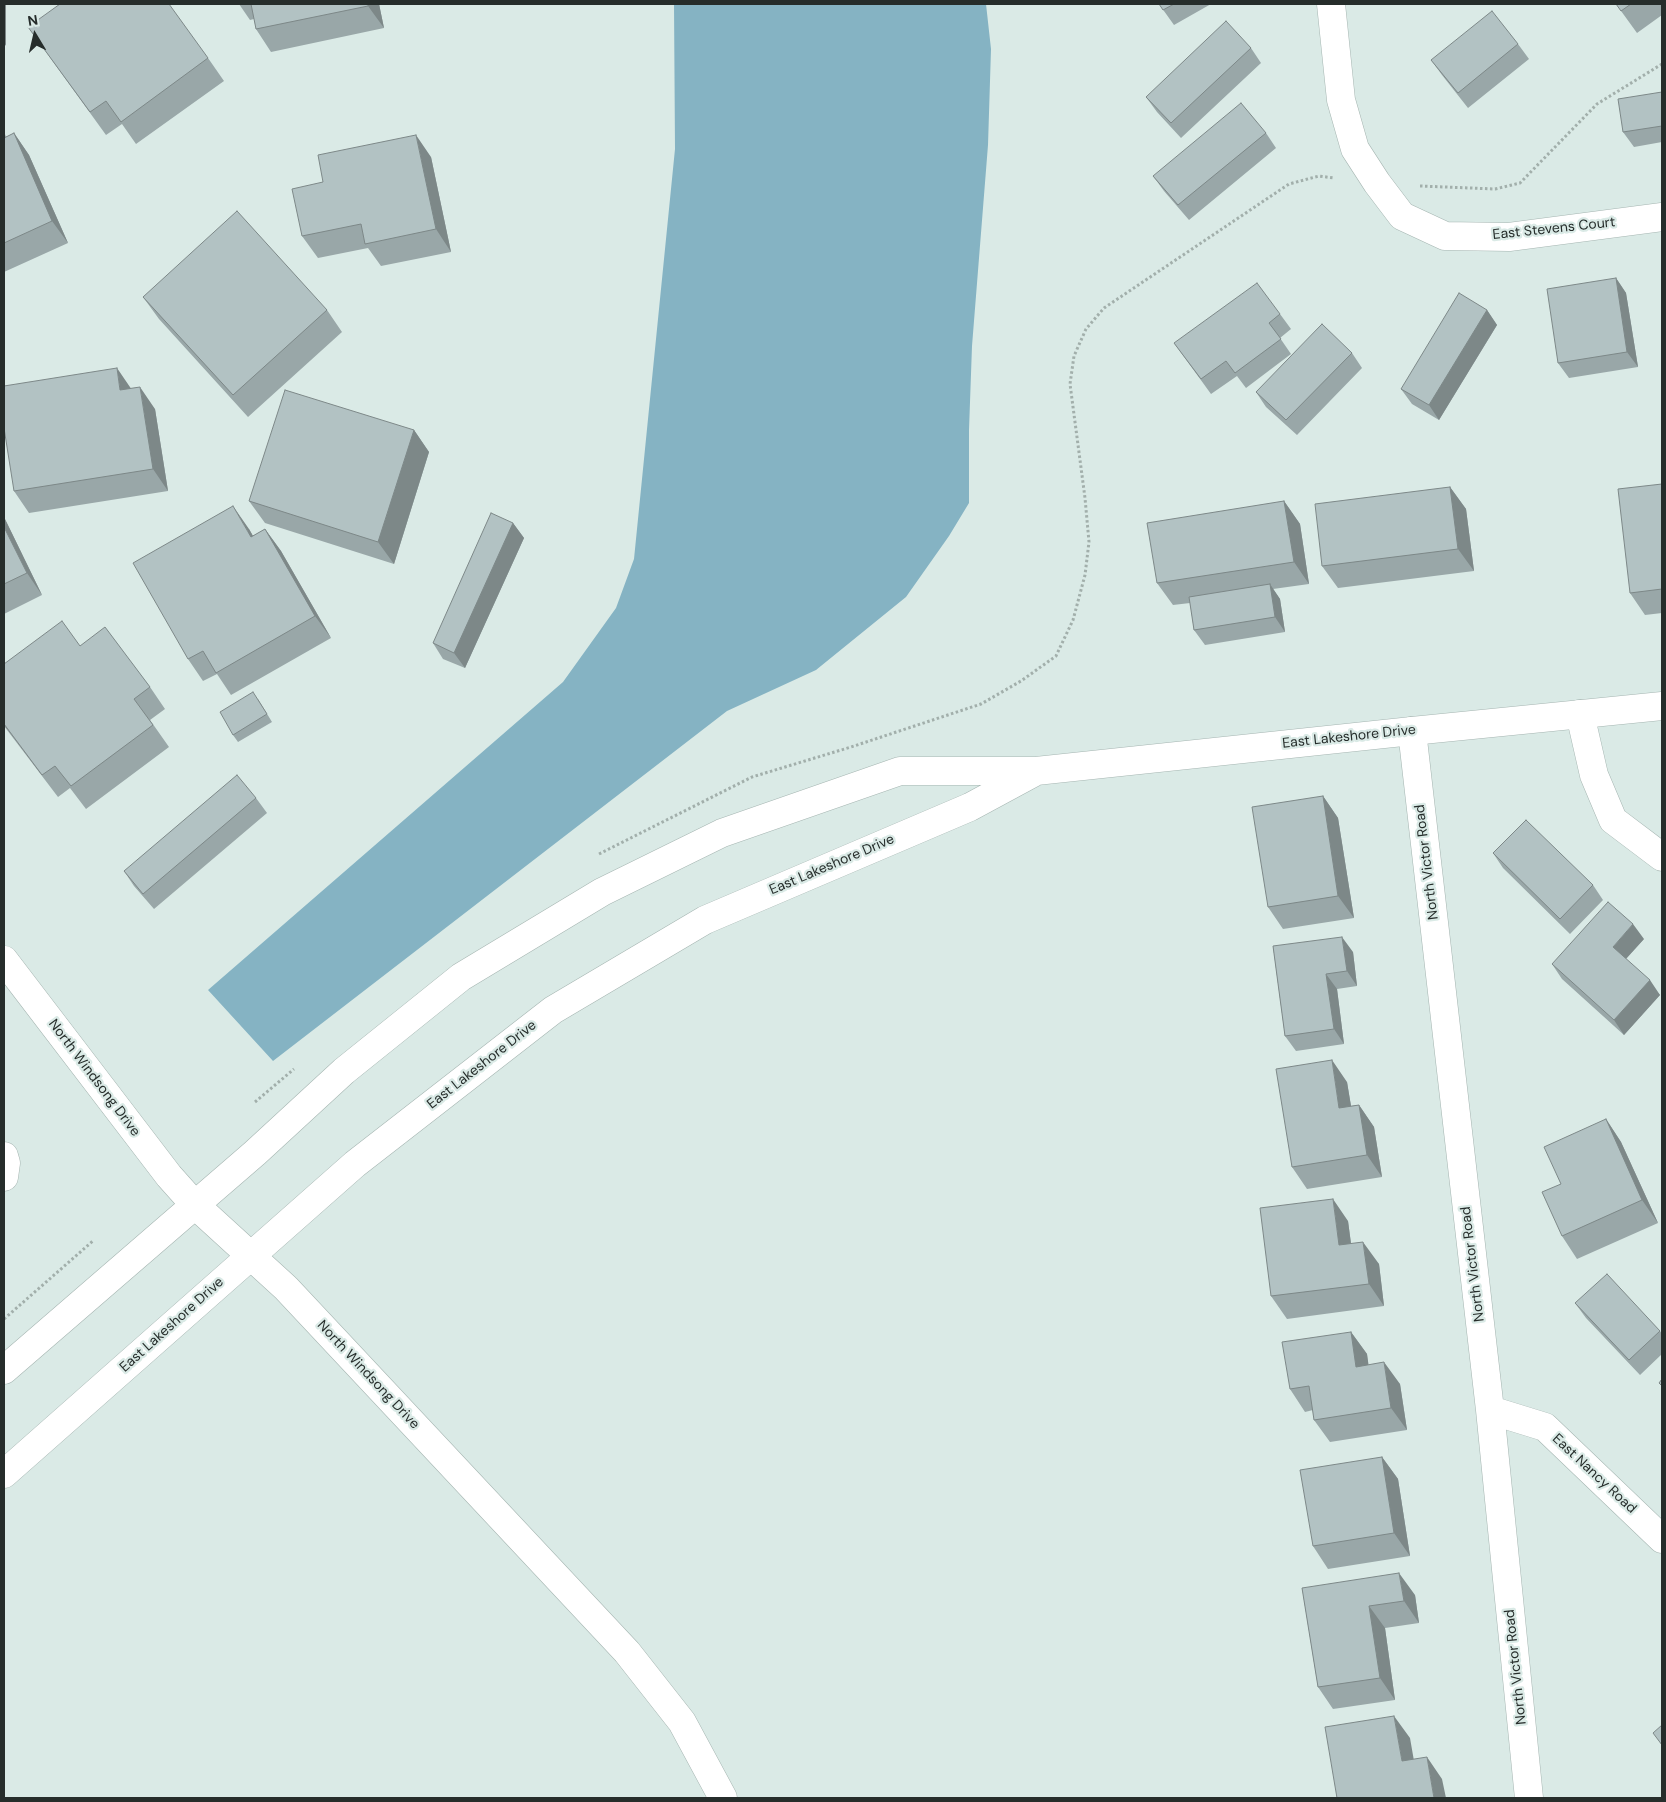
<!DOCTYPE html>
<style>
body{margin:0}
#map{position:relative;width:1666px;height:1802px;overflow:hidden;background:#daeae6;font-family:"DM Sans",sans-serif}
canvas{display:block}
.frame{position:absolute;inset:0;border:5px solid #262d2b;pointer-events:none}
.north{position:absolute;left:10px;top:10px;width:50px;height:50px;-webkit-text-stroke:4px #daeae6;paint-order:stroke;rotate:351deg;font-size:14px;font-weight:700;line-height:20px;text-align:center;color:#262d2b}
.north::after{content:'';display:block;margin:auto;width:18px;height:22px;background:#262d2b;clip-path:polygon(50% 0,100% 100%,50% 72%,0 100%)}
</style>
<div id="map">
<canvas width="1666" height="1802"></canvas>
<div class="frame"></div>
<div class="north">N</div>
</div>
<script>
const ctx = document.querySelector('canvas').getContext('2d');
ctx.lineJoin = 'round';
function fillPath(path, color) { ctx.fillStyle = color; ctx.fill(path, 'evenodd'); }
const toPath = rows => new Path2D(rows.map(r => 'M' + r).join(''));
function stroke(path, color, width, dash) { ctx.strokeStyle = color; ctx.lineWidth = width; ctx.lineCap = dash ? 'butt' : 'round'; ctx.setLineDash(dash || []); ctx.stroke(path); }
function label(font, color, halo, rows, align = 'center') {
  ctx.font = font + ' "DM Sans",sans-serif'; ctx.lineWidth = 4.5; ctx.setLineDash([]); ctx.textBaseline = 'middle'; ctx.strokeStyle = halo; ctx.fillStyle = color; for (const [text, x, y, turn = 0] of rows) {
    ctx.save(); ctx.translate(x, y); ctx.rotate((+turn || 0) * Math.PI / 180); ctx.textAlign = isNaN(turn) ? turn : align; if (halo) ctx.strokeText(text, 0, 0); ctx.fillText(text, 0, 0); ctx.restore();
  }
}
const water = toPath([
 [674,4,986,4,991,49,988,145,972,346,969,430,969,503,949,536,906,597,816,670,727,711,273,1061,208,990,563,682,616,608,634,559,675,149]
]);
const path = toPath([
 [1420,186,1495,189,1520,183,1597,104,1662,64],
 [599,854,752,777,851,747,981,704,1021,681,1056,656,1073,620,1085,575,1089,542,1085,498,1070,384,1074,356,1086,329,1104,308,1289,184,1319,176,1334,178],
 [255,1102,294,1069],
 [4,1319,94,1240]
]);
const minor = toPath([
 [1331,4,1341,100,1355,149,1377,183,1402,216,1445,236,1509,237,1662,217],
 [1580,714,1594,775,1613,820,1662,857],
 [1412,731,1490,1410,1529,1798],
 [4,960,169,1176,194,1204,286,1288,627,1652,682,1722,723,1798],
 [4,1156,6,1163,4,1177],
 [1490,1410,1545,1427,1662,1539]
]);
const major = toPath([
 [4,1370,255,1153,344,1071,461,977,602,892,722,833,900,771,1036,771,1412,731,1662,706],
 [4,1474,355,1164,553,1010,705,920,970,807,1033,773]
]);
const wall = toPath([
 [239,4,379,4,384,28,271,52,256,29,254,19,250,20],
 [1159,4,1211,4,1174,25],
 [1616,4,1662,4,1662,15,1637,33],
 [28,27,208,58,224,81,136,144,122,124,106,135],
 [1518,44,1529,59,1468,108,1442,75,1431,60],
 [1251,48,1261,63,1181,138,1157,112,1146,97],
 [1662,92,1662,142,1634,147,1623,132],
 [4,131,6,137,14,133,29,155,68,243,4,272],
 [1266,133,1276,148,1189,220,1164,191,1153,176],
 [431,157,451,252,381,266,368,248,318,258,302,236],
 [1616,278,1626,293,1638,367,1569,378,1558,363],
 [143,297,327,310,342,332,248,417,159,319],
 [1487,310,1497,325,1439,420,1412,404,1401,389],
 [1280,314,1291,329,1280,338,1291,354,1246,388,1237,376,1211,394,1174,343],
 [1352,353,1362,368,1297,435,1266,407,1256,392],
 [155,409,168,491,29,513,14,491],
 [414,430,429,452,394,564,265,523,249,501],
 [1662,484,1662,613,1645,615,1630,593],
 [1450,487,1466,509,1474,571,1338,588,1322,566],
 [1284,501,1300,524,1309,584,1273,589,1280,599,1285,632,1205,645,1194,630,1190,603,1173,605,1157,583],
 [4,517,42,595,4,614],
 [513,523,524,538,465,668,443,659,433,643],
 [249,529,253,536,265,529,281,551,331,638,231,695,217,674,203,681,188,659],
 [80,646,150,687,165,709,150,720,169,747,86,809,70,788,58,797,4,726,4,664],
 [258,699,272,722,238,742,233,735],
 [1323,796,1338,818,1354,918,1283,929,1268,907],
 [256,798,267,813,154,909,134,886,124,871],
 [1493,853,1593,885,1603,900,1570,934,1503,868],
 [1644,939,1626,959,1660,995,1624,1035,1562,979,1552,964],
 [1273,946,1353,952,1357,986,1337,989,1344,1044,1296,1051,1285,1036],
 [1347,1082,1351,1106,1359,1105,1374,1127,1382,1177,1307,1189,1292,1167],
 [1606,1119,1621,1142,1658,1223,1577,1259,1562,1236],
 [1348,1221,1351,1243,1379,1264,1384,1306,1287,1319,1271,1296],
 [1575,1303,1660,1331,1662,1334,1662,1354,1640,1375,1586,1318],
 [1351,1332,1367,1354,1368,1365,1400,1384,1407,1430,1330,1442,1314,1420,1313,1410,1305,1412,1290,1389],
 [1382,1457,1398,1479,1410,1556,1328,1569,1313,1546],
 [1302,1588,1415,1595,1419,1623,1385,1628,1395,1700,1333,1709,1318,1687]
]);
const shadedWall = toPath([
 [4,4,6,4,6,46,4,43],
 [368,4,379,4,384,28,368,6],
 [14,133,29,155,68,243,52,221],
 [416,135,431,157,451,252,436,229],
 [1616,278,1626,293,1638,367,1627,352],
 [1487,310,1497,325,1439,420,1429,405],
 [117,368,132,390,120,390],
 [140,387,155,409,168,491,153,469],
 [414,430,429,452,394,564,378,542],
 [1450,487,1466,509,1474,571,1458,549],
 [1284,501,1300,524,1309,584,1294,562],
 [233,506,249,529,266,559,251,537],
 [4,517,42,595,27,573,4,527],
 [513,523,524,538,465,668,454,653],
 [265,529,281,551,331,638,315,616],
 [1270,584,1280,599,1285,632,1275,617],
 [1323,796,1338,818,1354,918,1338,896],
 [1633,924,1644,939,1623,962,1613,947],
 [1342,937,1353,952,1357,986,1347,971],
 [1326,974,1337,989,1344,1044,1334,1029],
 [1650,980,1660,995,1624,1035,1614,1020],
 [1332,1060,1347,1082,1355,1130,1339,1108],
 [1359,1105,1374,1127,1382,1177,1367,1155],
 [1606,1119,1621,1142,1658,1223,1642,1200],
 [1333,1199,1348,1221,1354,1267,1339,1245],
 [1363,1242,1379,1264,1384,1306,1369,1284],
 [1351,1332,1367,1354,1372,1389,1356,1367],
 [1384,1362,1400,1384,1407,1430,1391,1408],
 [1382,1457,1398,1479,1410,1556,1394,1533],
 [1399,1573,1415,1595,1419,1623,1404,1601],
 [1369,1606,1385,1628,1395,1700,1380,1678],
 [1394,1716,1410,1738,1418,1784,1402,1761],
 [1427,1757,1442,1779,1446,1798,1434,1798]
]);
const building = toPath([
 [60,4,169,4,208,58,121,122,106,101,90,112,28,27,60,4],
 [251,4,368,4,368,6,256,29,251,4],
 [1159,4,1174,4,1163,10,1159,4],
 [1616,4,1631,4,1621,11,1616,4],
 [1492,11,1518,44,1458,93,1431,60,1492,11],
 [1226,21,1251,48,1171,123,1146,97,1226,21],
 [1662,92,1662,126,1623,132,1618,99,1662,92],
 [1241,103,1266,133,1178,205,1153,176,1241,103],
 [14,133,52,221,4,243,4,138,14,133],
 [416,135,436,229,365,244,361,224,302,236,292,189,323,182,318,155,416,135],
 [237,211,327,310,233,395,143,297,237,211],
 [1616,278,1627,352,1558,363,1547,289,1616,278],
 [1257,283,1280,314,1269,323,1281,339,1235,373,1226,361,1201,379,1174,343,1257,283],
 [1459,293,1487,310,1429,405,1401,389,1459,293],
 [1322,324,1352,353,1286,420,1256,392,1322,324],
 [117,368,120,390,140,387,153,469,14,491,4,428,4,386,117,368],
 [285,390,414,430,378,542,249,501,285,390],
 [1662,484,1662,589,1630,593,1618,489,1662,484],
 [1450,487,1458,549,1322,566,1315,504,1450,487],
 [1284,501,1294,562,1157,583,1147,523,1284,501],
 [233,506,251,537,265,529,315,616,216,673,203,651,188,659,133,563,233,506],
 [491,513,513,523,454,653,433,643,491,513],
 [4,527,27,573,4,584,4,527],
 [1270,584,1275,617,1194,630,1189,597,1270,584],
 [62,621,80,646,105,627,150,687,134,699,153,725,71,786,55,766,42,775,4,724,4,664,62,621],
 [253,692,267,714,233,735,220,712,253,692],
 [237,775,256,798,143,894,124,871,237,775],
 [1323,796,1338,896,1268,907,1252,807,1323,796],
 [1526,820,1593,885,1560,919,1493,853,1526,820],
 [1608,902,1633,924,1613,947,1650,980,1614,1020,1552,964,1608,902],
 [1342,937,1347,971,1326,974,1334,1029,1285,1036,1273,946,1342,937],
 [1332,1060,1339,1108,1359,1105,1367,1155,1292,1167,1276,1069,1332,1060],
 [1606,1119,1642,1200,1562,1236,1542,1192,1561,1184,1544,1147,1606,1119],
 [1333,1199,1339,1245,1363,1242,1369,1284,1271,1296,1260,1208,1333,1199],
 [1607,1274,1660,1331,1629,1360,1575,1303,1607,1274],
 [1351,1332,1356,1367,1384,1362,1391,1408,1314,1420,1309,1386,1290,1389,1282,1342,1351,1332],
 [1662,1379,1662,1386,1659,1383,1662,1379],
 [1382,1457,1394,1533,1313,1546,1300,1470,1382,1457],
 [1399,1573,1404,1601,1369,1606,1380,1678,1318,1687,1302,1588,1399,1573],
 [1394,1716,1402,1761,1427,1757,1434,1798,1337,1798,1325,1727,1394,1716],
 [1662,1725,1662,1745,1653,1733,1662,1725]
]);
const streetNames = [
 ["East Stevens Court",1554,229,-6],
 ["East Lakeshore Drive",1349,737,-6],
 ["North Victor Road",1427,862,-97],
 ["East Lakeshore Drive",832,865,-23],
 ["East Lakeshore Drive",482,1065,-38],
 ["North Windsong Drive",94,1078,53],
 ["North Victor Road",1473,1264,-97],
 ["East Lakeshore Drive",172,1325,-42],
 ["North Windsong Drive",368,1375,47],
 ["East Nancy Road",1594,1474,43],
 ["North Victor Road",1516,1667,-96]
];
fillPath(water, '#85b3c3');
stroke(minor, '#a5b5b1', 29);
stroke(major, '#a5b5b1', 29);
stroke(path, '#a2afab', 3, [2.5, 2.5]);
stroke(minor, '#fff', 28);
stroke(major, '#fff', 28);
fillPath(wall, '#99a7a8');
fillPath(shadedWall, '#7d8888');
fillPath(building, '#b2c2c3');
stroke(building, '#7d8888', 1);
label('14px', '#262d2b', '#daeae6', streetNames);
</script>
